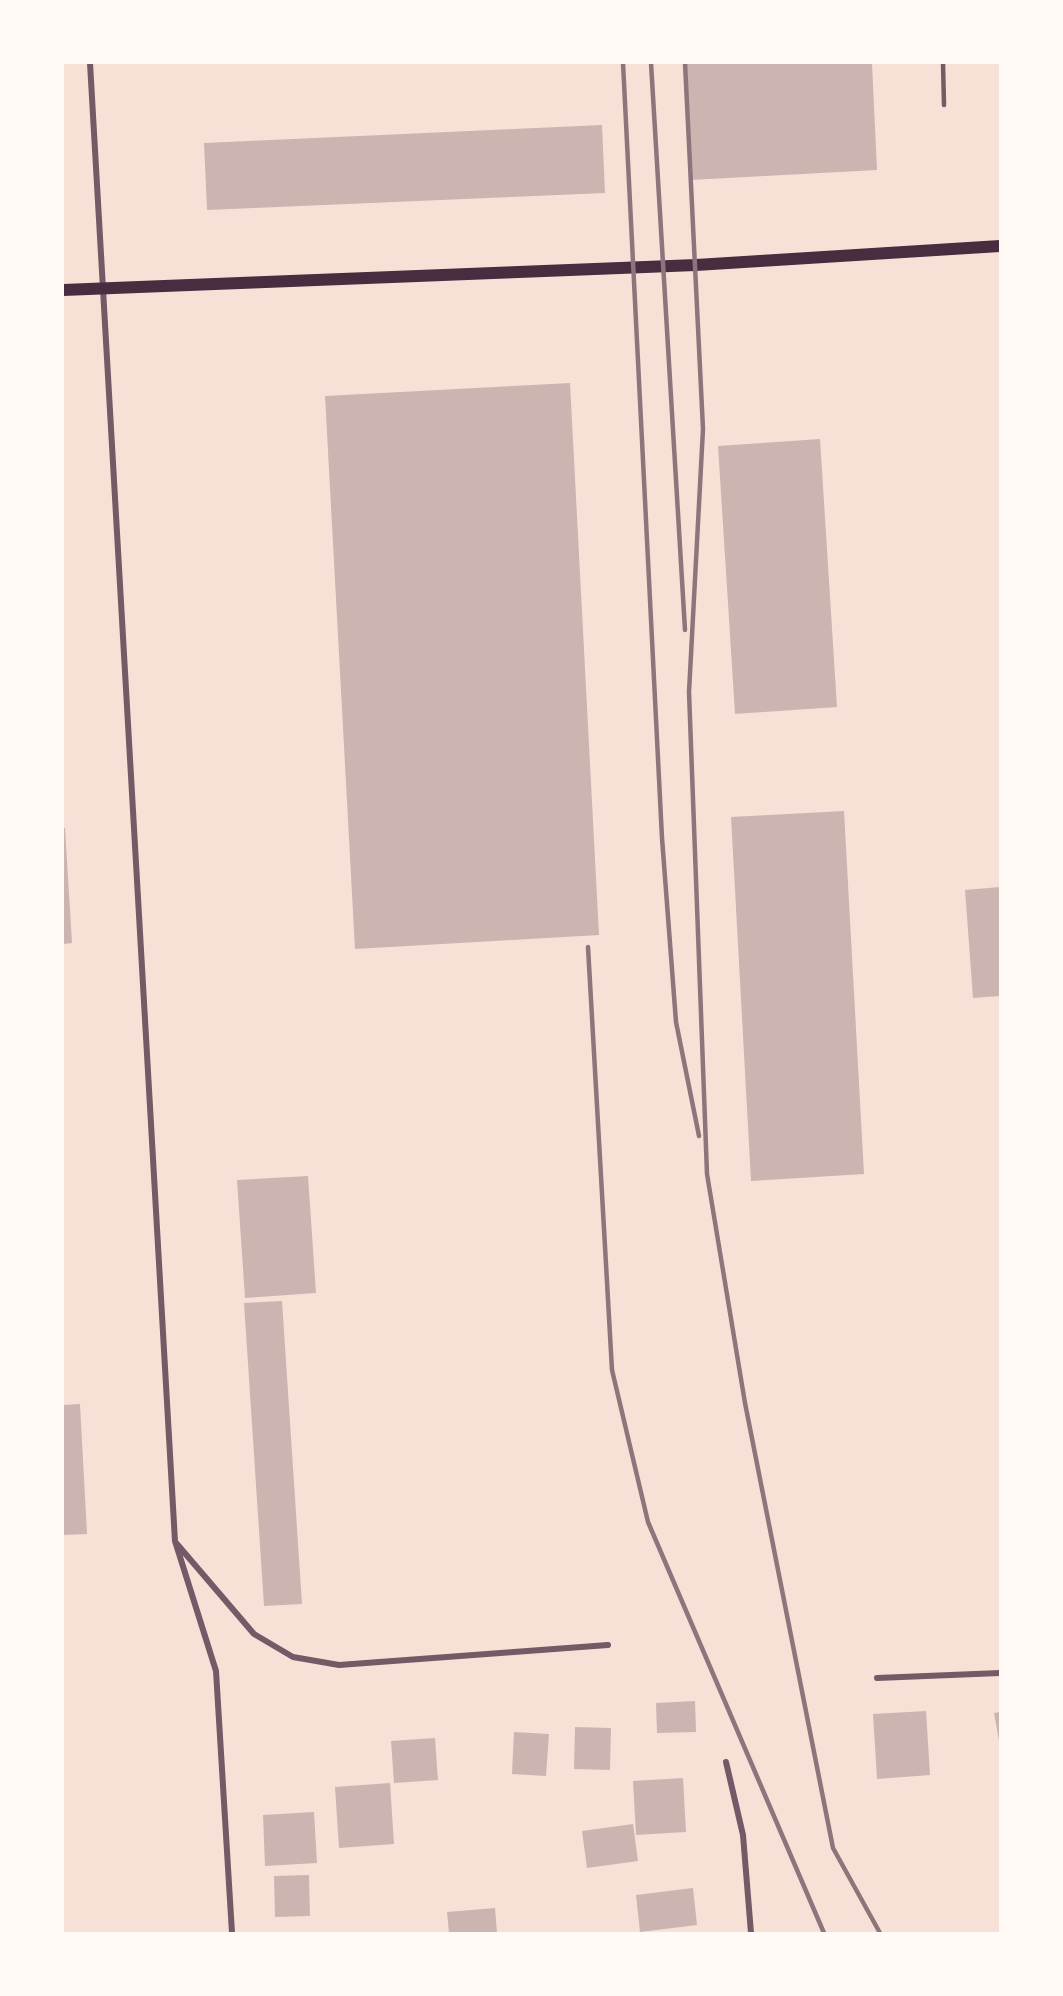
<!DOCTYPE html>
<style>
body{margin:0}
#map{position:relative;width:1063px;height:1996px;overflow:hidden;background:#f7e1d7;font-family:Georgia,serif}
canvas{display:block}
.frame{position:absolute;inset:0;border:64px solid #fffaf5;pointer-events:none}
</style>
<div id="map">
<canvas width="1063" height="1996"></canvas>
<div class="frame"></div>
</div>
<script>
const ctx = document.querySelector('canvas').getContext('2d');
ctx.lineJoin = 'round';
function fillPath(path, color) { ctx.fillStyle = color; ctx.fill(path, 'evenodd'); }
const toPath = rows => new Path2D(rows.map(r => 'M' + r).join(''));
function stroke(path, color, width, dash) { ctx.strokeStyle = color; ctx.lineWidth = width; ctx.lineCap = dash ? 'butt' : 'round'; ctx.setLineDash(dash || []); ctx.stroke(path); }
const building = toPath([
 [684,63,872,63,877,170,690,180],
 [602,125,605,193,207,210,204,143],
 [570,383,599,935,355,949,325,396],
 [820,439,837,707,735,714,718,446],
 [844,811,864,1174,751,1181,731,817],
 [63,828,65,828,72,943,63,944],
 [1000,887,1000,996,973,998,965,890],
 [308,1176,316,1293,245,1298,237,1180],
 [282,1301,302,1604,264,1606,244,1303],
 [80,1404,87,1534,63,1535,63,1405],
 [695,1701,696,1732,657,1733,656,1703],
 [926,1711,930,1775,877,1779,873,1714],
 [1000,1712,1000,1741,999,1741,994,1713],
 [575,1727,611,1728,610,1770,574,1769],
 [514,1732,549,1734,546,1776,512,1774],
 [435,1738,438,1780,394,1783,391,1741],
 [683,1778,686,1832,636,1835,633,1781],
 [390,1783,394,1844,339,1848,335,1787],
 [314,1812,317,1863,265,1866,263,1815],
 [633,1824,638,1861,587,1868,582,1831],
 [309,1875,310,1916,275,1917,274,1876],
 [693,1888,697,1925,640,1932,636,1895],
 [495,1908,497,1933,449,1933,447,1912]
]);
const service = toPath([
 [943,63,944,105]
]);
const minor = toPath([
 [90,63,175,1541,216,1671,232,1933],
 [177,1544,254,1634,293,1657,339,1665,608,1645],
 [877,1678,1000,1673],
 [726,1762,743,1835,751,1933]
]);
const secondary = toPath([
 [63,290,696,265,1000,246]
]);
const rail = toPath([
 [623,63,662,838,676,1022,699,1136],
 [651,63,685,630],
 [685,63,703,429,689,692,707,1174,745,1403,833,1848,880,1933],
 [588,947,612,1370,648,1522,824,1933]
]);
fillPath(building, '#ccb4b1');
stroke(service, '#755966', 4.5);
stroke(minor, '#755966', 6);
stroke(secondary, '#4a2c40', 12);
stroke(rail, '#8f747c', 4.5);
</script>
